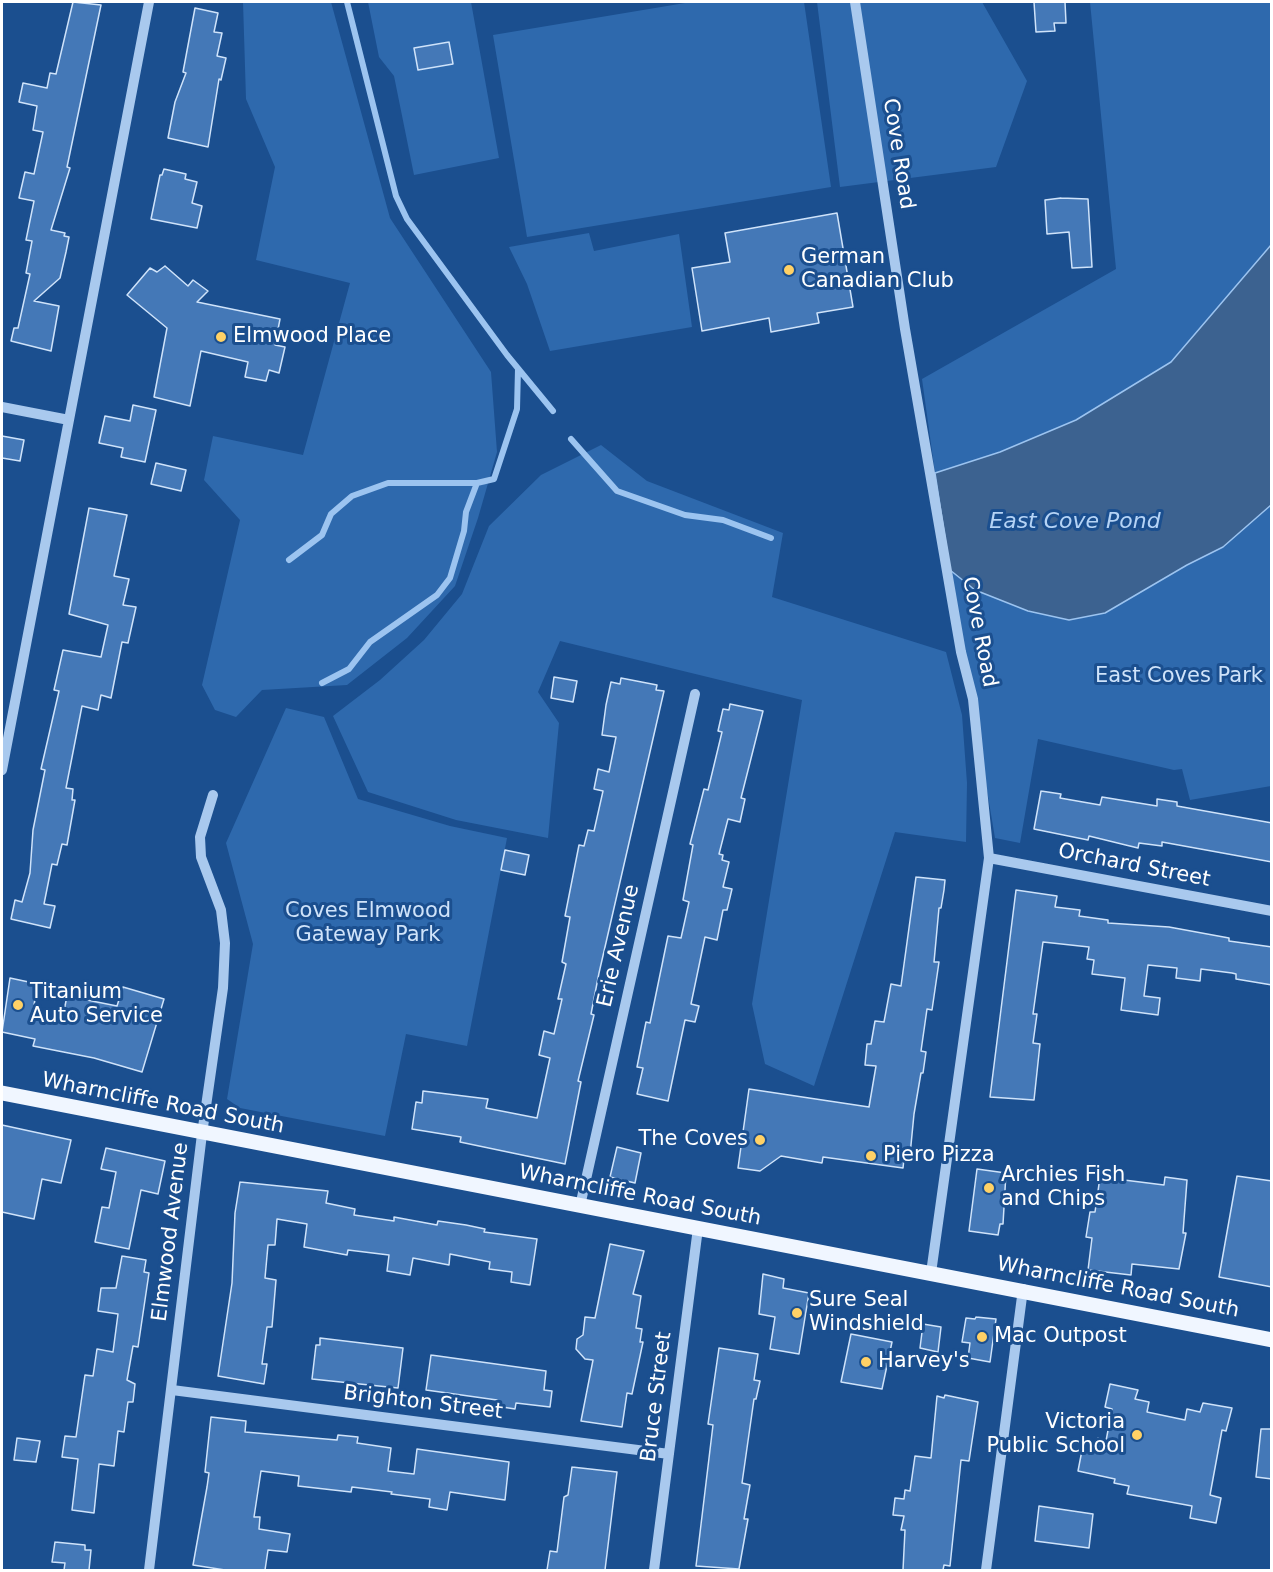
<!DOCTYPE html>
<style>
body{margin:0}
#map{position:relative;width:1273px;height:1572px;overflow:hidden;background:#1b4f8f;font-family:"DejaVu Sans",sans-serif}
canvas{display:block}
.frame{position:absolute;inset:0;border:3px solid #fff;pointer-events:none}
</style>
<div id="map">
<canvas width="1273" height="1572"></canvas>
<div class="frame"></div>
</div>
<script>
const ctx = document.querySelector('canvas').getContext('2d');
ctx.lineJoin = 'round';
function fillPath(path, color) { ctx.fillStyle = color; ctx.fill(path, 'evenodd'); }
const toPath = rows => new Path2D(rows.map(r => 'M' + r).join(''));
function stroke(path, color, width, dash) { ctx.strokeStyle = color; ctx.lineWidth = width; ctx.lineCap = dash ? 'butt' : 'round'; ctx.setLineDash(dash || []); ctx.stroke(path); }
function label(font, color, halo, rows, align = 'center') {
  ctx.font = font + ' "DejaVu Sans",sans-serif'; ctx.lineWidth = 6; ctx.setLineDash([]); ctx.textBaseline = 'middle'; ctx.strokeStyle = halo; ctx.fillStyle = color; for (const [text, x, y, turn = 0] of rows) {
    ctx.save(); ctx.translate(x, y); ctx.rotate((+turn || 0) * Math.PI / 180); ctx.textAlign = isNaN(turn) ? turn : align; if (halo) ctx.strokeText(text, 0, 0); ctx.fillText(text, 0, 0); ctx.restore();
  }
}
const green = toPath([
 [243,2,331,2,390,218,491,372,497,452,478,518,455,586,407,638,347,685,262,690,236,717,215,710,202,685,240,520,204,480,213,436,303,455,350,283,256,260,275,167,246,99],
 [368,2,471,2,499,158,414,175,394,76,379,57],
 [691,2,804,2,831,187,527,237,493,35],
 [817,2,982,2,1027,81,996,167,840,187],
 [1090,2,1271,2,1271,245,1171,362,1076,420,1000,452,935,473,922,379,1116,269],
 [589,233,594,251,679,234,692,327,550,351,527,284,509,247],
 [601,445,647,481,783,533,772,597,946,652,962,715,967,783,966,842,895,832,814,1086,765,1064,752,1004,802,700,560,641,538,692,559,723,548,838,456,820,368,792,333,716,380,680,424,640,462,594,489,526,541,475],
 [1271,504,1271,786,1190,800,1182,769,1174,770,1038,739,1020,843,995,838,950,570,975,590,1069,620,1105,613,1187,565,1223,547],
 [286,708,324,717,358,799,450,826,507,838,467,1046,406,1034,385,1136,240,1108,227,1099,253,944,226,843]
]);
const water = toPath([
 [1271,245,1271,505,1223,547,1187,565,1105,613,1069,620,1028,611,975,590,950,570,935,473,1000,452,1076,420,1171,362,1271,245]
]);
const stream = toPath([
 [347,2,396,196,407,219,507,355,553,411],
 [571,439,617,491,685,515,723,520,771,538],
 [289,560,322,535,331,514,352,496,388,483,477,483],
 [322,683,349,669,370,642,437,595,450,578,464,531,466,512,477,483,494,479,517,409,518,369]
]);
const building = toPath([
 [73,2,101,5,67,167,70,168,51,230,65,233,64,236,69,237,66,252,60,278,34,301,59,306,51,351,11,341,14,328,18,328,30,274,26,273,32,241,26,240,34,201,19,198,25,172,34,174,43,132,33,130,37,106,19,102,23,83,47,88,50,73,56,74,73,2],
 [1034,2,1065,2,1066,23,1054,23,1055,31,1036,32,1034,2],
 [195,8,218,13,214,32,222,33,217,56,226,58,221,80,219,79,208,147,168,138,175,102,186,73,183,72,195,8],
 [449,42,453,64,418,70,414,48,449,42],
 [164,169,186,174,185,179,197,182,192,203,202,206,197,228,151,219,160,175,162,175,164,169],
 [1061,198,1088,199,1092,267,1072,268,1069,232,1047,234,1045,200,1061,198],
 [837,213,853,307,817,313,819,323,771,332,769,318,702,331,692,268,730,262,725,233,837,213],
 [165,266,188,286,193,280,208,291,197,302,280,319,275,345,285,347,279,373,269,370,266,381,245,377,248,362,201,351,190,406,154,397,167,328,127,295,150,268,157,272,165,266],
 [133,405,156,410,145,462,121,457,123,448,99,443,105,416,130,421,133,405],
 [2,436,24,440,20,461,2,458,2,436],
 [156,463,186,470,181,491,151,484,156,463],
 [89,508,127,515,114,576,129,579,123,605,136,607,128,643,122,642,111,698,101,695,98,710,82,706,66,788,73,789,72,800,75,800,67,845,62,844,57,865,52,864,44,904,55,906,50,928,11,919,15,900,22,902,30,873,33,830,45,770,41,769,59,691,54,690,63,650,101,657,108,625,69,614,89,508],
 [554,677,577,681,573,702,551,698,554,677],
 [621,678,657,685,656,690,664,691,599,973,591,1014,594,1015,578,1081,581,1082,565,1164,460,1142,461,1137,412,1129,416,1102,422,1103,423,1091,488,1099,486,1108,537,1118,550,1058,539,1055,544,1031,554,1034,562,999,558,999,566,964,562,962,570,917,565,916,579,845,584,846,588,830,594,831,603,791,594,789,598,769,609,772,616,737,602,735,606,705,611,682,620,684,621,678],
 [730,704,763,711,741,798,745,799,740,822,728,819,719,854,723,855,722,860,729,862,723,887,732,889,727,910,723,910,717,940,705,937,691,1004,699,1006,695,1022,685,1020,668,1101,637,1094,643,1068,637,1067,646,1022,650,1023,668,936,681,938,689,902,683,900,693,845,690,844,704,789,708,790,722,732,718,731,723,709,729,710,730,704],
 [1041,791,1061,794,1060,798,1100,805,1102,797,1157,806,1157,799,1177,802,1177,806,1272,823,1272,862,1162,842,1162,846,1139,843,1138,848,1089,836,1088,840,1034,829,1041,791],
 [505,850,529,855,525,875,501,870,505,850],
 [916,877,945,880,944,890,941,908,939,908,934,962,939,962,932,1010,927,1009,921,1051,926,1052,923,1073,921,1073,914,1114,910,1155,904,1159,903,1168,823,1157,822,1163,781,1156,760,1171,738,1168,749,1089,869,1107,876,1066,865,1065,867,1044,871,1044,875,1021,884,1022,891,984,901,986,916,877],
 [1016,890,1057,896,1055,907,1080,910,1079,916,1108,920,1108,923,1169,927,1229,938,1229,941,1272,947,1272,985,1236,979,1236,974,1232,973,1201,969,1200,981,1176,978,1177,968,1148,965,1144,996,1160,998,1158,1015,1121,1010,1125,978,1092,974,1094,960,1087,959,1089,947,1043,942,1033,1014,1037,1014,1033,1043,1040,1044,1034,1100,990,1097,1016,890],
 [10,978,38,984,33,1010,63,1016,67,996,117,1006,123,987,164,999,142,1072,94,1058,33,1046,35,1039,2,1032,10,978],
 [2,1125,71,1140,61,1183,42,1179,34,1219,2,1212,2,1125],
 [617,1147,641,1153,635,1183,610,1177,617,1147],
 [106,1148,165,1161,158,1194,141,1190,129,1249,95,1242,102,1207,109,1208,116,1172,101,1169,106,1148],
 [977,1169,1006,1173,1003,1224,1000,1224,998,1235,969,1231,977,1169],
 [1237,1176,1272,1181,1272,1287,1219,1277,1237,1176],
 [1100,1177,1164,1185,1165,1177,1187,1180,1183,1233,1186,1233,1179,1269,1132,1264,1131,1275,1088,1270,1092,1238,1086,1237,1090,1212,1095,1212,1100,1177],
 [240,1182,328,1191,326,1203,355,1209,354,1215,394,1221,394,1217,437,1225,438,1221,466,1225,485,1229,484,1232,537,1239,530,1285,511,1282,512,1272,489,1269,490,1262,450,1254,449,1265,413,1258,410,1275,387,1271,389,1255,348,1250,347,1255,304,1247,307,1224,277,1219,275,1245,268,1245,265,1278,276,1280,272,1327,267,1327,262,1364,267,1364,264,1384,218,1376,232,1283,235,1213,240,1182],
 [610,1244,644,1251,633,1294,641,1296,636,1328,642,1329,640,1342,643,1342,632,1394,627,1393,622,1427,581,1421,593,1360,585,1359,576,1349,577,1339,583,1335,585,1317,595,1318,610,1244],
 [122,1256,146,1260,144,1272,149,1273,138,1347,133,1346,127,1380,135,1384,133,1402,128,1402,124,1432,118,1431,114,1466,99,1464,94,1513,72,1510,78,1459,62,1457,65,1436,76,1437,85,1375,93,1376,97,1349,113,1352,118,1314,98,1311,101,1288,116,1288,122,1256],
 [763,1274,784,1279,783,1288,809,1293,799,1354,770,1349,775,1317,759,1314,763,1274],
 [976,1317,996,1319,990,1362,968,1358,970,1343,962,1342,966,1318,975,1319,976,1317],
 [923,1324,941,1327,938,1352,920,1348,923,1324],
 [851,1334,892,1342,882,1389,841,1382,851,1334],
 [320,1338,403,1348,398,1388,312,1379,316,1345,320,1345,320,1338],
 [719,1348,758,1354,754,1380,760,1381,756,1399,754,1399,742,1483,750,1485,744,1519,748,1519,739,1569,696,1566,713,1425,708,1424,719,1348],
 [431,1355,546,1371,544,1390,552,1391,550,1407,516,1403,515,1409,496,1406,497,1400,426,1390,431,1355],
 [1110,1384,1138,1390,1135,1399,1149,1402,1147,1412,1185,1420,1187,1409,1200,1412,1203,1403,1232,1408,1226,1431,1222,1430,1210,1495,1221,1498,1216,1523,1190,1518,1192,1506,1127,1494,1129,1486,1114,1483,1115,1479,1078,1471,1084,1440,1097,1443,1098,1438,1106,1441,1112,1409,1105,1407,1110,1384],
 [945,1395,978,1402,969,1461,961,1460,950,1566,944,1565,943,1570,903,1570,905,1530,901,1530,904,1516,893,1515,895,1498,904,1499,905,1490,910,1491,915,1456,931,1458,937,1396,944,1398,945,1395],
 [211,1417,246,1421,245,1432,337,1440,338,1435,358,1437,357,1443,391,1448,388,1471,414,1474,417,1449,509,1462,505,1500,450,1492,447,1510,429,1507,430,1499,391,1494,392,1492,352,1487,351,1492,298,1486,299,1476,261,1471,254,1517,260,1517,259,1529,290,1534,287,1552,268,1550,265,1570,225,1570,193,1565,207,1487,209,1473,205,1472,211,1417],
 [1261,1429,1272,1429,1272,1479,1256,1477,1261,1429],
 [17,1438,40,1441,36,1462,14,1460,17,1438],
 [572,1467,617,1472,605,1570,547,1570,550,1551,557,1552,564,1497,568,1495,572,1467],
 [1039,1506,1093,1514,1089,1548,1035,1541,1039,1506],
 [55,1542,85,1545,85,1550,91,1550,89,1570,64,1570,65,1563,52,1562,55,1542]
]);
const minor = toPath([
 [855,2,905,329,961,652,973,699,989,858,931,1273],
 [2,407,69,420],
 [2,770,149,2],
 [989,858,1272,911],
 [580,1206,695,694],
 [172,1390,669,1454],
 [149,1570,202,1134,223,988,225,943,221,910,201,857,200,837,213,795],
 [654,1570,698,1228],
 [986,1570,1023,1289]
]);
const major = toPath([
 [2,1093,1272,1340]
]);
const markers = [
 [789,270,6,"#ffd166"],
 [221,337,6,"#ffd166"],
 [18,1005,6,"#ffd166"],
 [760,1140,6,"#ffd166"],
 [871,1156,6,"#ffd166"],
 [989,1188,6,"#ffd166"],
 [797,1313,6,"#ffd166"],
 [982,1337,6,"#ffd166"],
 [866,1362,6,"#ffd166"],
 [1137,1435,6,"#ffd166"]
];
const streetNames = [
 ["Cove Road",898,154,81],
 ["Cove Road",979,632,79],
 ["Orchard Street",1134,866,11],
 ["Erie Avenue",619,946,-77],
 ["Wharncliffe Road South",163,1104,11],
 ["Wharncliffe Road South",640,1196,11],
 ["Elmwood Avenue",171,1232,-83],
 ["Wharncliffe Road South",1118,1288,11],
 ["Bruce Street",657,1397,-83],
 ["Brighton Street",423,1403,7]
];
const poiNames = [
 ["German",801,258],
 ["Canadian Club",801,282],
 ["Elmwood Place",233,337],
 ["Titanium",30,993],
 ["Auto Service",30,1017],
 ["The Coves",748,1140,"right"],
 ["Piero Pizza",883,1156],
 ["Archies Fish",1001,1176],
 ["and Chips",1001,1200],
 ["Sure Seal",809,1301],
 ["Windshield",809,1325],
 ["Mac Outpost",994,1337],
 ["Harvey's",878,1362],
 ["Victoria",1125,1423,"right"],
 ["Public School",1125,1447,"right"]
];
const parkNames = [
 ["East Coves Park",1179,677],
 ["Coves Elmwood",368,912],
 ["Gateway Park",368,936]
];
const waterNames = [
 ["East Cove Pond",1075,522]
];
fillPath(green, '#2e69ad');
fillPath(water, '#3c6290');
stroke(water, '#9cc4f0', 1.5);
stroke(stream, '#9cc4f0', 6);
fillPath(building, '#4478b7');
stroke(building, '#cfe3fa', 1.5);
stroke(minor, '#a9c9ee', 10);
stroke(major, '#f0f6ff', 15);
for (const [x, y, r, color] of markers) { const dot = new Path2D(); dot.arc(x, y, r, 0, 2 * Math.PI); ctx.fillStyle = color; ctx.fill(dot); stroke(dot, '#1b4f8f', 2); }
label('21px', '#fff', '#1b4f8f', streetNames);
label('21px', '#fff', '#1b4f8f', poiNames, 'left');
label('21px', '#cfe3fa', '#1b4f8f', parkNames);
label('italic 22px', '#b5d3f5', '#1b4f8f', waterNames);
</script>
